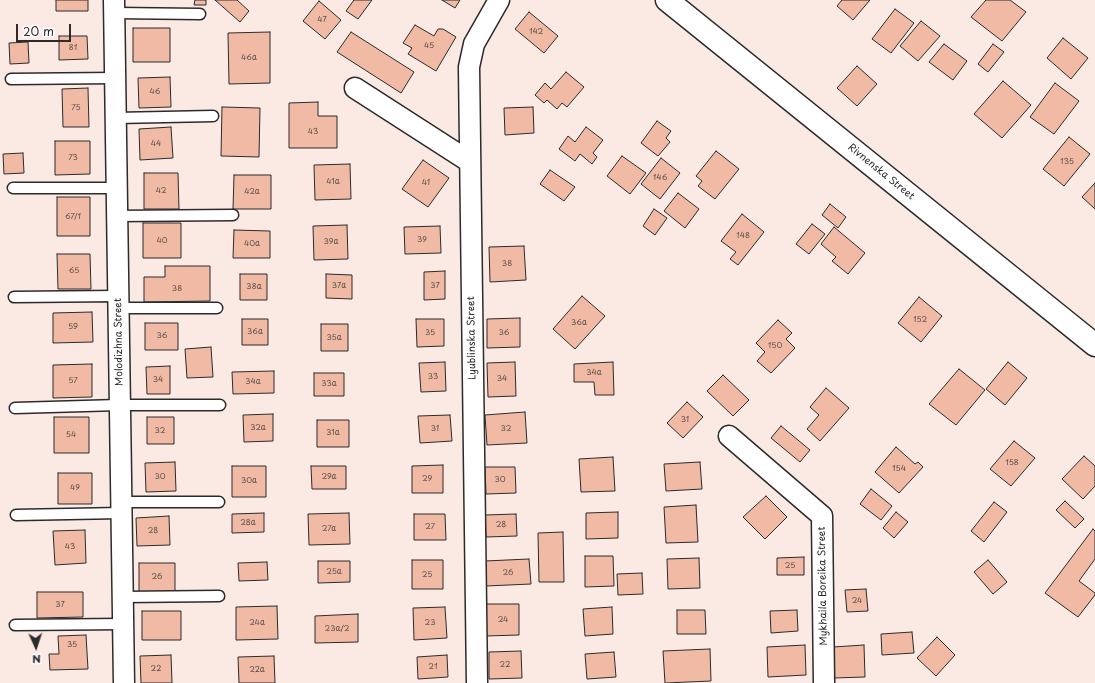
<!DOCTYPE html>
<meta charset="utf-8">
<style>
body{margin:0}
#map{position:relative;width:1095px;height:683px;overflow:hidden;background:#fbeae4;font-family:"Playpen Sans",sans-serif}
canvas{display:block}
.north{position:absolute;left:16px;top:627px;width:40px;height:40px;-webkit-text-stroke:3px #fff;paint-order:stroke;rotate:177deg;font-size:11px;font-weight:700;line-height:16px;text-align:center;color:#2b2b2b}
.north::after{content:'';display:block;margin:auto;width:14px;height:18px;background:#2b2b2b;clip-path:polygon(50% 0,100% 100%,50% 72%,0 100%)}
.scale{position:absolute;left:16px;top:24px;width:55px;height:18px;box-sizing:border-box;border:2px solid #2b2b2b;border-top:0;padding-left:5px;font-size:12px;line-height:14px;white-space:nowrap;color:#2b2b2b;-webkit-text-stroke:3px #fff;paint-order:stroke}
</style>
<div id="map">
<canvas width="1095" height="683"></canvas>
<div class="north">N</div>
<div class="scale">20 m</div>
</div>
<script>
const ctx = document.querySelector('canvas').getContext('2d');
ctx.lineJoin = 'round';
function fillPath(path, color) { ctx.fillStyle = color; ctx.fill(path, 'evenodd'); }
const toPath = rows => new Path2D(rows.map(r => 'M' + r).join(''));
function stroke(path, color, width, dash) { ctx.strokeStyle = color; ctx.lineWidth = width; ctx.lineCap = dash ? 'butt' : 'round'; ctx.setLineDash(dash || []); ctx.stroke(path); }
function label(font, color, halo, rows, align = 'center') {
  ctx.font = font + ' "Playpen Sans",sans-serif'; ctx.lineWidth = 4; ctx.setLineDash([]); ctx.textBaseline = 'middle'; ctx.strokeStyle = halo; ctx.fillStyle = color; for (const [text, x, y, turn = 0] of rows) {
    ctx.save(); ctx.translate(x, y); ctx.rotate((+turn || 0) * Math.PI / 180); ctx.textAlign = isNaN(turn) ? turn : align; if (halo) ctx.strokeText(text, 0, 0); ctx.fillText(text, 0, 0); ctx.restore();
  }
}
const building = toPath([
 [56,0,88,0,88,11,56,11,56,0],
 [195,0,206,0,206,5,194,5,195,0],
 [215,0,237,0,249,11,240,22,215,0],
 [354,0,372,0,358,19,346,11,354,0],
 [442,0,460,0,455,8,442,0],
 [842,0,870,0,853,20,837,6,842,0],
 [986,0,1010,0,1026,12,1002,41,971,17,986,0],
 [319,1,341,20,325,39,303,21,319,1],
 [895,9,914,23,891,53,872,39,895,9],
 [529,12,558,36,544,53,515,29,529,12],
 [921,21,940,36,918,61,900,46,921,21],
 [415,25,434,36,438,29,443,29,456,37,436,71,408,54,412,48,403,43,415,25],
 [133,28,170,28,170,62,133,62,133,28],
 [270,32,270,83,229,84,228,33,270,32],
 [351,32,414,72,401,93,337,52,351,32],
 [59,36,87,36,88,59,59,60,59,36],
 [1063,38,1088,58,1071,79,1047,58,1063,38],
 [28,42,29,63,10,64,9,43,28,42],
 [944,44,967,61,953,80,929,62,944,44],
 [993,44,1004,52,988,72,978,64,993,44],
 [857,66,877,84,857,106,837,88,857,66],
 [566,72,584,87,567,107,562,103,557,109,547,100,544,103,535,95,545,83,551,89,566,72],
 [170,77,171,107,139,108,138,78,170,77],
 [1003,81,1031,105,1002,138,974,114,1003,81],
 [1055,83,1079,101,1054,134,1030,117,1055,83],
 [88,88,89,127,63,127,62,89,88,88],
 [318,102,318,116,337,116,337,148,289,148,289,103,318,102],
 [222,107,260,108,259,157,221,156,222,107],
 [533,107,534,133,505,135,504,108,533,107],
 [657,121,671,131,666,138,670,142,658,156,641,143,657,121],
 [171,127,173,158,140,160,139,129,171,127],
 [586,127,603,140,593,153,597,157,592,164,580,154,575,161,559,149,568,136,575,142,586,127],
 [1069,137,1090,154,1064,186,1043,169,1069,137],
 [55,141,90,141,90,174,55,175,55,141],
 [716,151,739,169,715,199,698,186,702,181,696,176,716,151],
 [23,153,24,173,4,174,3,154,23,153],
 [622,156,646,173,630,194,607,176,622,156],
 [661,158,680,173,660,199,641,184,661,158],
 [423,160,449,178,428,207,402,189,423,160],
 [350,164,351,199,315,200,314,165,350,164],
 [550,170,575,187,564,201,540,184,550,170],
 [144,173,178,173,179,209,144,209,144,173],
 [234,175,271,175,271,209,233,209,234,175],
 [1095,183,1095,209,1082,197,1095,183],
 [678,193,699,209,685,228,664,211,678,193],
 [57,197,90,197,90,236,57,236,57,197],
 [830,204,846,217,838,228,822,215,830,204],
 [654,209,667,218,655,235,643,226,654,209],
 [742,214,764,232,738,265,730,259,736,252,721,241,742,214],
 [143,223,181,223,181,258,143,258,143,223],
 [812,224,825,234,809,254,796,244,812,224],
 [347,225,348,259,314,260,313,226,347,225],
 [440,226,441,253,405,254,404,227,440,226],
 [834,227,865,253,848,274,832,261,836,257,821,244,834,227],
 [234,230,270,231,270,258,233,258,234,230],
 [524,246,526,280,490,282,489,247,524,246],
 [57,254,90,254,91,289,58,289,57,254],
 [165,266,210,266,210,301,144,302,144,277,165,277,165,266],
 [445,271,445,299,424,300,424,272,445,271],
 [240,274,267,274,267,300,240,300,240,274],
 [326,274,352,275,352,299,326,298,326,274],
 [582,296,605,316,575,349,553,329,582,296],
 [919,297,942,316,921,342,898,323,919,297],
 [92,312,93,342,53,343,53,313,92,312],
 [520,318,520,347,487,348,487,319,520,318],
 [242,319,268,319,268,345,242,345,242,319],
 [416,319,444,319,444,346,417,347,416,319],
 [778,320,792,333,786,339,795,348,771,373,757,361,765,352,756,343,778,320],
 [145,323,178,323,178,350,145,350,145,323],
 [321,324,348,324,348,351,321,351,321,324],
 [211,347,213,377,187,378,185,349,211,347],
 [445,362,446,391,421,392,419,363,445,362],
 [515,362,516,396,488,397,487,363,515,362],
 [613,362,614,395,595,395,594,382,574,382,574,364,613,362],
 [1008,362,1027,378,1005,405,986,389,1008,362],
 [92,364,92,397,53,398,53,365,92,364],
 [170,366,170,394,147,394,146,367,170,366],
 [959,369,985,390,956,425,929,404,959,369],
 [274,371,274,393,233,394,232,372,274,371],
 [314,373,344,373,344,396,314,396,314,373],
 [723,375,749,400,733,416,707,391,723,375],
 [826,388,849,408,820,441,807,429,819,415,810,407,826,388],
 [687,402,703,417,683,438,667,423,687,402],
 [525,412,527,443,487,445,485,415,525,412],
 [273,414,273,441,244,442,243,415,273,414],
 [450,415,452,441,420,443,418,416,450,415],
 [54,417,89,417,89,453,54,453,54,417],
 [147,417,174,417,174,444,147,444,147,417],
 [317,420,349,420,349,447,317,447,317,420],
 [781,426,810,450,800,462,771,438,781,426],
 [1014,441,1035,458,1011,486,990,469,1014,441],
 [896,447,915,464,918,462,923,467,899,493,875,472,896,447],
 [1084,456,1095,466,1095,486,1083,499,1062,479,1084,456],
 [613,457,615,491,581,492,579,459,613,457],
 [175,462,176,491,146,492,145,463,175,462],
 [700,462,702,489,666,491,664,464,700,462],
 [443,465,443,493,412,493,412,466,443,465],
 [232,466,266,466,266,497,232,497,232,466],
 [311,466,346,466,346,489,312,489,311,466],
 [485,467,515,467,516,493,486,494,485,467],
 [58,473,92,473,92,504,58,504,58,473],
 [871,489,892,506,881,520,860,504,871,489],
 [766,496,787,517,765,539,743,517,766,496],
 [1065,501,1084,519,1075,528,1056,510,1065,501],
 [994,502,1007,512,984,542,971,531,994,502],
 [696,505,698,542,666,543,664,507,696,505],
 [618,512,618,538,586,539,586,513,618,512],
 [896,512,908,522,894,538,883,528,896,512],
 [264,513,264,532,232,533,232,514,264,513],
 [349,513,350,544,309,545,308,514,349,513],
 [414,514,445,514,446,540,414,540,414,514],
 [516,514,517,536,486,537,485,515,516,514],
 [169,516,170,545,137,546,136,518,169,516],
 [1093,529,1095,531,1095,559,1079,581,1095,593,1095,595,1078,617,1045,593,1093,529],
 [85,530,86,563,55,565,53,531,85,530],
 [563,532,564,582,539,582,538,533,563,532],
 [585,556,613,556,614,586,585,587,585,556],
 [804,557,804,575,777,575,777,558,804,557],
 [699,558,700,588,668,589,667,559,699,558],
 [529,559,531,584,486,586,485,561,529,559],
 [412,560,443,560,443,589,412,589,412,560],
 [988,560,1007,582,993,594,974,572,988,560],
 [318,561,350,561,350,582,318,583,318,561],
 [267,562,268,580,239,581,238,563,267,562],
 [139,563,175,563,175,592,139,592,139,563],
 [642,573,643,594,618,595,617,574,642,573],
 [866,589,868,611,847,612,845,590,866,589],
 [37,592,83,592,83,617,37,618,37,592],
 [486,604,519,604,519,635,486,636,486,604],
 [277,606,278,639,236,640,236,607,277,606],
 [445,607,447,638,414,640,413,608,445,607],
 [612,607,613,634,585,636,583,609,612,607],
 [677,610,705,610,706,634,677,634,677,610],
 [797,610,798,631,771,633,770,611,797,610],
 [142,611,181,611,181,640,142,640,142,611],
 [358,614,358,642,315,643,315,616,358,614],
 [912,632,914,653,882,655,881,634,912,632],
 [86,635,88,669,50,670,49,654,59,654,58,636,86,635],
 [937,637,955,655,936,676,917,658,937,637],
 [805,645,806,675,768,677,767,647,805,645],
 [864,645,865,677,834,678,833,647,864,645],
 [710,649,711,681,665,683,663,651,710,649],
 [521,651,522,678,489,679,489,652,521,651],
 [614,652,616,677,587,679,585,654,614,652],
 [171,655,172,683,141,683,140,656,171,655],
 [447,655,448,677,418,679,417,657,447,655],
 [274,656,275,683,239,683,238,657,274,656]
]);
const service = toPath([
 [115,13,200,14],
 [11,79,115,78],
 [116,118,213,116],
 [13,188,117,188],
 [117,216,233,215],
 [14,297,118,296],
 [118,308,217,308],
 [15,408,119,405,220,405],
 [121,502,219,502],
 [16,515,121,513],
 [123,597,219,596],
 [15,625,123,624]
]);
const minor = toPath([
 [114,0,124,683],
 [355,88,470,162],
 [729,436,822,516,824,683],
 [477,683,469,67,474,44,499,0]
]);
const secondary = toPath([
 [667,0,1095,345]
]);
const numberNames = [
 ["47",322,20],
 ["142",536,32],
 ["45",429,46],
 ["81",73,48],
 ["46а",249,58],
 ["46",155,92],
 ["75",76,108],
 ["43",313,132],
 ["44",156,144],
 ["73",73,158],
 ["135",1067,162],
 ["146",660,178],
 ["41а",333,182],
 ["41",426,183],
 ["42",161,191],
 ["42а",252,192],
 ["67/1",73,217],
 ["148",743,236],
 ["39",422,240],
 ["40",162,241],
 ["39а",331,242],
 ["40а",252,244],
 ["38",507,264],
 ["65",74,271],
 ["37а",339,286],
 ["37",435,286],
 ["38а",254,287],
 ["38",177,289],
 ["152",920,320],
 ["36а",579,323],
 ["59",73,327],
 ["36а",255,332],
 ["35",430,333],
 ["36",504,333],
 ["36",162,336],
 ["35а",334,338],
 ["150",775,346],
 ["34а",594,373],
 ["33",433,377],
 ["34",502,379],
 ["34",158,380],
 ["57",73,381],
 ["34а",253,382],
 ["33а",329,384],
 ["31",685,420],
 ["32а",258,428],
 ["31",435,429],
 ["32",506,429],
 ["32",160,431],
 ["31а",333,433],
 ["54",71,435],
 ["158",1012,463],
 ["154",899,469],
 ["30",160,477],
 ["29а",329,477],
 ["29",427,479],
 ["30",500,480],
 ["30а",249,481],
 ["49",75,488],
 ["28а",248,523],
 ["28",501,525],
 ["27",430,527],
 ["27а",329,529],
 ["28",153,531],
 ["43",70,547],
 ["25",790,566],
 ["25а",334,572],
 ["26",508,573],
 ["25",427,575],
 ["26",157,577],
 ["24",857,601],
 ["37",60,605],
 ["24",503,620],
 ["24а",257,623],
 ["23",430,623],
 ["23а/2",337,629],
 ["35",72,645],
 ["22",505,665],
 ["21",433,667],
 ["22",156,669],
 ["22а",257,670]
];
const streetNames = [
 ["Rivnenska Street",881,172,39],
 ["Lyublinska Street",472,338,-91],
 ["Molodizhna Street",119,342,-91],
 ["Mykhaila Boreika Street",823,586,-91]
];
fillPath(building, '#f1baa5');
stroke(building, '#2b2b2b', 1);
stroke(service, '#2b2b2b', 13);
stroke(minor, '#2b2b2b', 23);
stroke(secondary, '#2b2b2b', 25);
stroke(service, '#fff', 10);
stroke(minor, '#fff', 20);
stroke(secondary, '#fff', 22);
label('8px', '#5c4f4a', null, numberNames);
label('10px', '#2b2b2b', '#fff', streetNames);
</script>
